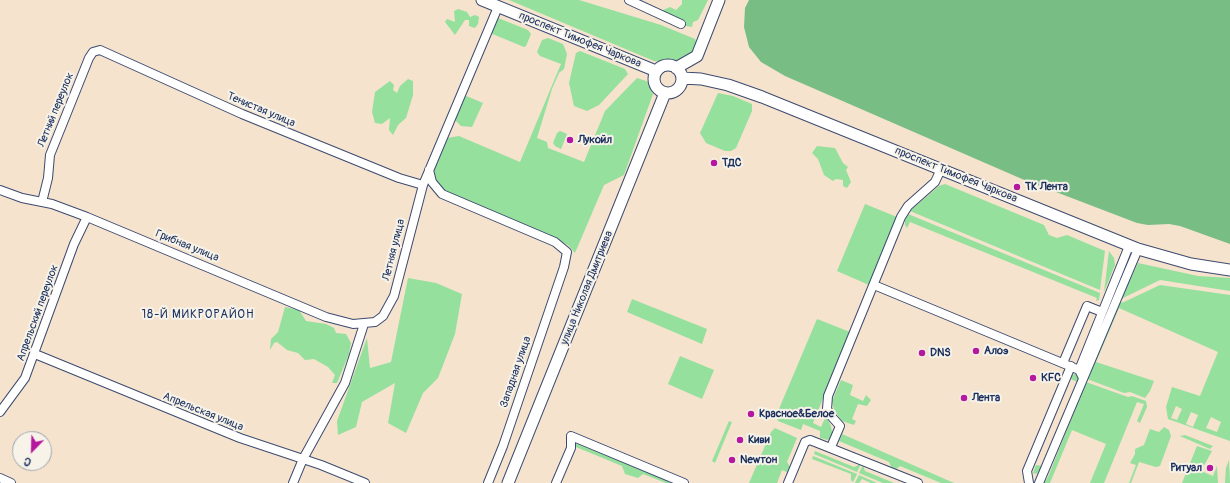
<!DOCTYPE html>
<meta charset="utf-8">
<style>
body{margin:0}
#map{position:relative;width:1230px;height:483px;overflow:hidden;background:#f5e3cd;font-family:Pangolin,sans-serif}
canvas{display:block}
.north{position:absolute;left:12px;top:431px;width:40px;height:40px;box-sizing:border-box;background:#f7f3e8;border:1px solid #9fa5b1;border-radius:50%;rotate:203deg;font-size:11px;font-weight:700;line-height:16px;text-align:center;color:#1b2f5e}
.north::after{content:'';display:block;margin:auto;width:14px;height:18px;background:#b5179e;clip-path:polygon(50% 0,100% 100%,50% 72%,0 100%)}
</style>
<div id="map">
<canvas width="1230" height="483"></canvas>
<div class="north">С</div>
</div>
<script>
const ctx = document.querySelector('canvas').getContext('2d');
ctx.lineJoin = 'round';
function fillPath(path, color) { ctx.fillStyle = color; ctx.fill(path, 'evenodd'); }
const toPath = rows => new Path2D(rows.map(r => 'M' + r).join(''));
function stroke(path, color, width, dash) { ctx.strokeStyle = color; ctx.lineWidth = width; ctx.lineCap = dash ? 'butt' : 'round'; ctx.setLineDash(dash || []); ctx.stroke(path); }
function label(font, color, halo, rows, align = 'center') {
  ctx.font = font + ' Pangolin,sans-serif'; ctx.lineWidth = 4; ctx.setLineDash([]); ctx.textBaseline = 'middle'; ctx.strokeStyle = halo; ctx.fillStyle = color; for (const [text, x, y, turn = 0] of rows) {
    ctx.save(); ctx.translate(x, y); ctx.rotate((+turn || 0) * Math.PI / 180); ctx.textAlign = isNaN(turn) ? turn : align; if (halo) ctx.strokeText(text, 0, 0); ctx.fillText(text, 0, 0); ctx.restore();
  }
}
const green = toPath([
 [509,0,579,0,661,25,695,39,697,44,695,49,687,56,676,61,664,63,654,61],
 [682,0,708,0,698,20,693,22,692,27,680,25,665,16,663,10,670,7,676,10,682,4],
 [458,9,467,12,470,17,475,15,479,17,478,24,475,28,469,26,469,20,465,20,455,35,445,22,447,19,455,22,454,11],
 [498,18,528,30,531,34,526,46,524,47,490,33,495,20],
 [548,38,563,44,567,54,564,69,559,73,552,89,537,138,547,142,548,148,584,162,605,111,637,78,649,82,653,94,624,175,604,185,575,253,568,245,480,208,442,190,435,182,433,171,447,138,459,136,520,162,561,64,540,56,537,52,542,40],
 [580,51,625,69,628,74,599,105,587,111,574,106,569,83,576,53],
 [408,79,413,81,413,95,406,118,398,125,393,135,389,130,390,118,382,124,375,123,372,112,375,92,390,81,394,85,393,90,397,93,400,86],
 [718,93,733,96,752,104,752,111,736,148,731,151,725,151,706,143,700,133],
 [464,95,483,103,472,127,461,126,455,120],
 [560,131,567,134,561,149,555,146,553,143,557,133],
 [817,146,835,148,843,163,848,167,846,170,851,182,847,188,843,186,843,180,836,179,833,181,824,175,818,159,812,153],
 [945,184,1044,225,1049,235,1057,238,1067,235,1105,251,1100,290,910,211,939,186],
 [865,204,897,217,869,285,837,271],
 [908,214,1100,293,1099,300,1096,301,1097,298,910,222,907,228,905,225,905,219],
 [1109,251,1114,258,1115,265,1104,292],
 [1138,263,1198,276,1230,278,1230,291,1160,280,1121,299],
 [408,278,436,283,462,294,455,334,438,378,423,393,406,433,388,423,395,383,362,402,356,427,338,435,337,421,367,338,370,368,391,362],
 [1160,285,1230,295,1230,441,1168,419,1166,407,1172,387,1200,396,1218,352,1119,308,1096,362,1154,381,1150,391,1145,398,1130,392,1124,393,1087,379,1119,303,1124,302],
 [1176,406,1182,409,1177,420,1171,418],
 [1191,412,1198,415,1193,427,1186,424],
 [1211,417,1221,422,1217,432,1206,428],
 [632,299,707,329,702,344,627,312],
 [285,307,299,310,306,321,326,324,334,328,336,333,346,334,351,343,349,354,337,383,332,383,335,375,328,367,314,359,305,360,298,353,287,350,277,342,274,343,270,350,271,339,278,332],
 [817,319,850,332,813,423,821,427,825,418,827,418,831,426,833,438,828,440,820,438,820,431,803,424,801,430,778,421,776,416],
 [680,356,714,370,702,399,668,384],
 [1075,374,1078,376,1079,380,1043,468,1036,474,1033,473,1036,465,1042,466,1077,382,1071,379,1072,375],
 [841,380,853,385,850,395,863,401,866,395,871,400,867,406,858,404,852,419,856,421,854,425,842,421,834,410,832,401],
 [1086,382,1128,397,1132,396,1146,401,1147,407,1140,423,1137,421,1144,404,1137,402,1104,483,1090,483,1106,444,1072,430,1050,483,1044,483,1048,477],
 [729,421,732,422,715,463,712,461],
 [1164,427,1169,430,1171,436,1160,466,1156,467,1139,462,1131,483,1129,483,1136,465,1130,463,1135,454,1135,449,1144,445,1150,429,1159,432],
 [775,428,797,438,787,462,791,468,789,473,782,470,777,483,749,483,771,432],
 [842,434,954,483,941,483,900,466,895,470,892,469,889,462,839,441],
 [1185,435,1213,446,1210,449,1180,436],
 [575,443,673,483,666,483,643,474,638,478,625,474,622,466,576,447],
 [1197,446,1212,451,1201,471,1213,476,1217,466,1218,483,1182,483],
 [815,451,854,467,861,464,857,472,814,454],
 [813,456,857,474,853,482,851,480,851,474,812,459],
 [1229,460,1230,483,1225,483,1226,468],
 [863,465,865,471,894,483,883,483,859,473],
 [859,475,877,483,871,483,862,479,859,483,855,483]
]);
const forest = toPath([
 [749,0,1230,0,1230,244,1180,226,1169,224,1148,225,1137,223,1022,179,785,76,761,62,749,47,744,27,745,8]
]);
const street = toPath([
 [629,0,681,24],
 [429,170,432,182,442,194,555,242,567,252,564,267,503,446,488,483],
 [0,190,22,198,52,204,87,217,326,317,353,324,375,322,383,316,394,296,423,185,498,7],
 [42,202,48,178,50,155,89,58,93,52,100,50,242,114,399,178,423,185],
 [874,285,1079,370,1083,378],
 [35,354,240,438,321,465,365,483],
 [1063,363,1087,306,1102,312],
 [1079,370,1129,246],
 [0,412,25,378,74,244,87,217],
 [831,447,840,426,831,416,827,409,828,396,901,217,908,206,935,182,941,169],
 [0,478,11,483],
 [293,483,303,459,345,383,364,324],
 [556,483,571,448,571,436,684,483],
 [788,483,805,442,810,440,918,483],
 [1029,483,1027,471,1071,366],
 [1039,483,1138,249]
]);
const secondary = toPath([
 [482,0,656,71],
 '654 79a14 14 0 1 1 28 0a14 14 0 1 1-28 0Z',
 [676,68,697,56,719,0],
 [682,78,701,79,728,85,762,97,1138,249,1191,264,1230,270],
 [508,483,665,93]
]);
const markers = [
 [570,140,4,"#b5179e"],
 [714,163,4,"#b5179e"],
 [1017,187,4,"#b5179e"],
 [976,351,4,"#b5179e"],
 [922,353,4,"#b5179e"],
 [1033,378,4,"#b5179e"],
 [964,398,4,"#b5179e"],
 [751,414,4,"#b5179e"],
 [740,440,4,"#b5179e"],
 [732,460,4,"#b5179e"],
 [1210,468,4,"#b5179e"]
];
const streetNames = [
 ["проспект Тимофея Чаркова",580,40,22],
 ["Летний переулок",56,110,-68],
 ["Тенистая улица",261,110,23],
 ["проспект Тимофея Чаркова",956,175,22],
 ["Грибная улица",187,246,22],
 ["Летняя улица",394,250,-76],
 ["улица Николая Дмитриева",587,288,-68],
 ["Апрельский переулок",38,313,-70],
 ["Западная улица",516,372,-71],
 ["Апрельская улица",203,412,22]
];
const poiNames = [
 ["Лукойл",578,140],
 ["ТДС",722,163],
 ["ТК Лента",1025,187],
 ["Алоэ",984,351],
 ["DNS",930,353],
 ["KFC",1041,378],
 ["Лента",972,398],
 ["Красное&Белое",759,414],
 ["Киви",748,440],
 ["Newтон",740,460],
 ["Ритуал",1202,468,"right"]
];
const neighbourhoodNames = [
 ["18-Й МИКРОРАЙОН",198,315]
];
fillPath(green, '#95e09c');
fillPath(forest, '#78be84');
stroke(street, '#3c4a6f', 10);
stroke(secondary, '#3c4a6f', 13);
stroke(street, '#fff', 8);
stroke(secondary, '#fff', 11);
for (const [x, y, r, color] of markers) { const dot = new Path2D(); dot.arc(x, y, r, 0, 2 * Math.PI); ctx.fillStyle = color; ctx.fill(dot); stroke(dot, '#f7f3e8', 1.5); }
label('11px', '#1b2f5e', '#f7f3e8', streetNames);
label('bold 11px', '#1b2f5e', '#f7f3e8', poiNames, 'left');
ctx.letterSpacing = '1px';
label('12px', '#1b2f5e', '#f7f3e8', neighbourhoodNames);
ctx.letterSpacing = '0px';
</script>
